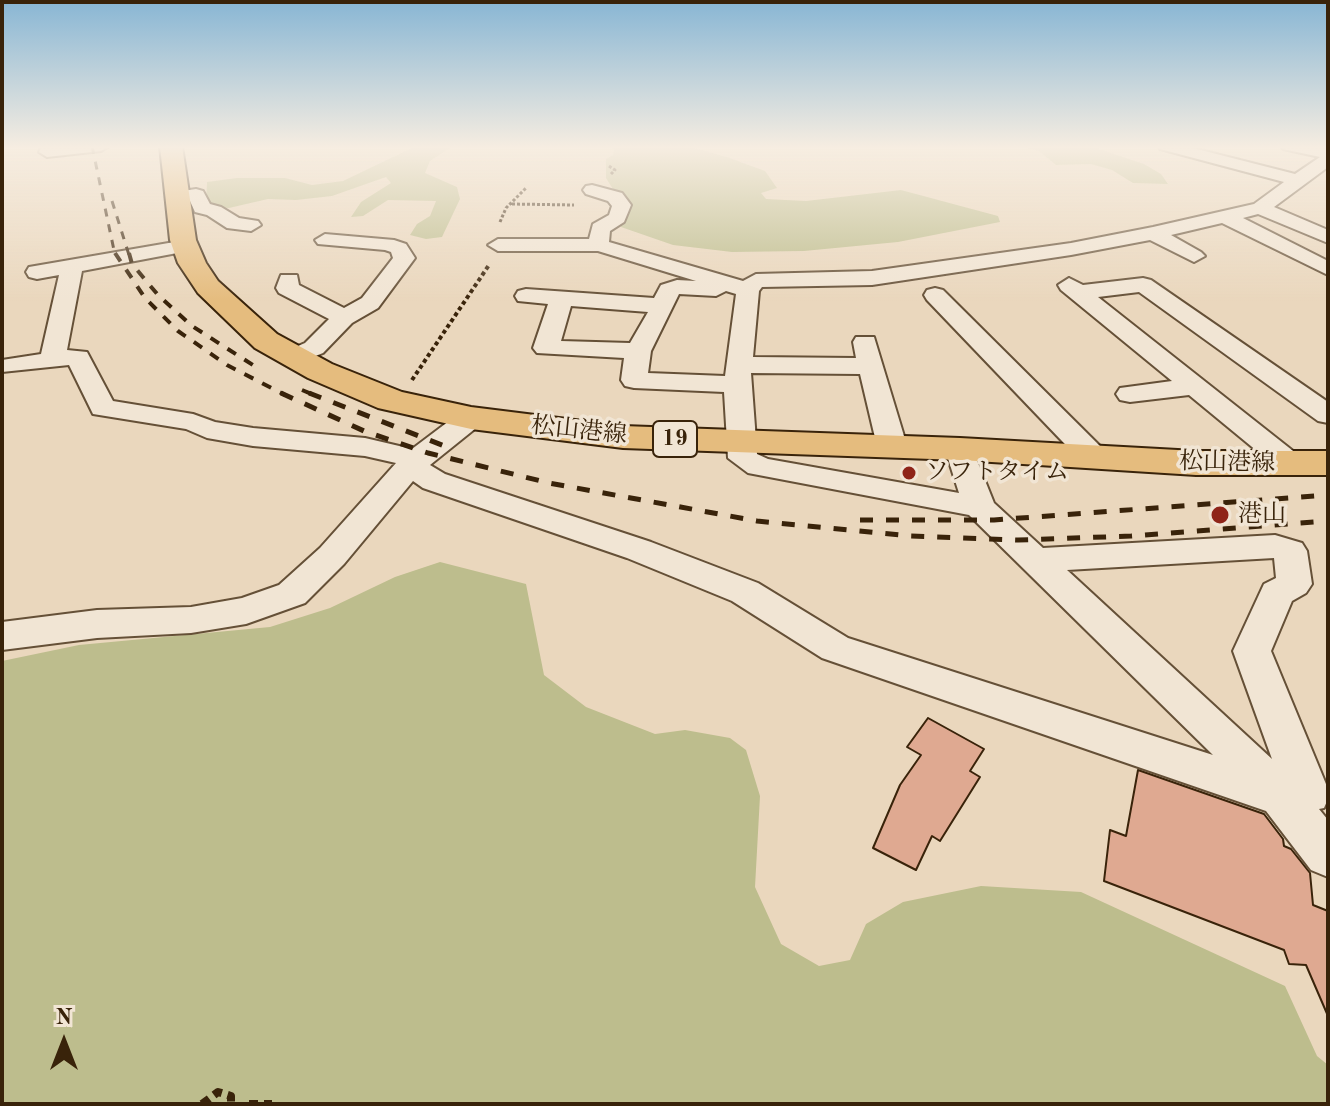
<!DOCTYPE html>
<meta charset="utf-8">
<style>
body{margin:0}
#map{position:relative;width:1330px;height:1106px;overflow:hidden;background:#ead7bd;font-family:"Old Standard TT",serif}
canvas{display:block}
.frame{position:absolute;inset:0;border:4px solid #39230a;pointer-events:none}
.north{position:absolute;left:24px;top:1002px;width:80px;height:80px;-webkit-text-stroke:6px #f1e5d4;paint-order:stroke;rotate:0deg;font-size:22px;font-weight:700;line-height:32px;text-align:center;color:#39230a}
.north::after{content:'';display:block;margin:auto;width:28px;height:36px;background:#39230a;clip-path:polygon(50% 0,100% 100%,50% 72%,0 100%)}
</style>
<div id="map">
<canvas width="1330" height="1106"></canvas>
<div class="frame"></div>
<div class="north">N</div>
</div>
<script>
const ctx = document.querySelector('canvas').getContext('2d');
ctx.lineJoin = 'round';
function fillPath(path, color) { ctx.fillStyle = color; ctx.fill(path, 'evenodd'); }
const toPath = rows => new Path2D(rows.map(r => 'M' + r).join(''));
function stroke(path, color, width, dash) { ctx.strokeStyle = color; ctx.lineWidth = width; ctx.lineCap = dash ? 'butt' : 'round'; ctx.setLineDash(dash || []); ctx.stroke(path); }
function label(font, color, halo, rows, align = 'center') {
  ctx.font = font + ' "Old Standard TT","Noto Serif JP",serif'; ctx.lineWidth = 7; ctx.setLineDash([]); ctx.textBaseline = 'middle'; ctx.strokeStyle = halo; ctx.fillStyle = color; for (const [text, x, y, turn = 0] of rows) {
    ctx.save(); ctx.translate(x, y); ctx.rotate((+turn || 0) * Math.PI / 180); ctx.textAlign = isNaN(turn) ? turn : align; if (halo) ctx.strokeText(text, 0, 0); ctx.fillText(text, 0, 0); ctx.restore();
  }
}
const green = toPath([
 [416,146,453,146,430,161,425,173,457,187,460,199,442,237,426,239,410,235,417,224,430,216,436,201,388,200,363,216,351,217,361,202,391,183,386,177,332,196,296,200,268,199,229,208,206,207,207,182,237,178,285,178,312,185,343,181],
 [606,146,687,146,727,157,765,171,777,188,761,193,766,199,806,201,901,190,998,216,1000,222,898,242,804,251,732,252,673,245,621,227,621,202,606,178,606,159,613,155,614,149],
 [1020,146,1096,148,1144,164,1161,174,1168,184,1133,183,1112,170,1091,164,1056,165,1039,151],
 [440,562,526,584,544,675,586,707,655,734,685,730,730,738,746,750,760,796,755,887,781,944,819,966,850,960,866,924,903,902,981,886,1081,892,1285,986,1317,1056,1328,1065,1328,1104,2,1104,2,661,79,645,270,627,330,608,395,577]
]);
const building = toPath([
 [928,718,984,749,970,771,980,777,940,841,932,836,916,870,873,848,900,785,921,755,907,747,928,718],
 [1138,770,1264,814,1283,839,1284,846,1291,849,1310,873,1313,905,1328,911,1328,1016,1306,965,1289,964,1284,950,1104,881,1110,830,1126,836,1138,770]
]);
const pathFar2 = toPath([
 [609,166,615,170,611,174],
 [512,204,574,205],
 [500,222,506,208,527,187]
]);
const pathFar1 = toPath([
 [412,380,489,265]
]);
const path = toPath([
 [202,1104,218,1092,231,1096,231,1104],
 [249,1104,272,1104]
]);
const street = toPath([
 [57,146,109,146,101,151,47,157,39,152,41,148,57,146],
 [1158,146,1185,146,1295,174,1320,157,1283,149,1281,146,1328,148,1328,167,1274,207,1328,230,1328,243,1258,214,1243,218,1328,261,1328,275,1222,223,1171,235,1201,252,1205,256,1194,262,1150,240,1071,255,872,285,762,287,759,291,753,357,856,358,853,342,856,337,874,337,907,446,902,452,892,455,882,452,877,446,860,374,751,373,757,454,768,459,959,493,945,449,950,443,960,440,970,443,994,503,1043,548,1275,535,1302,543,1307,551,1312,584,1306,593,1292,601,1271,651,1328,789,1328,799,1324,808,1319,809,1328,820,1328,877,1311,870,1266,811,822,658,732,601,627,558,423,488,413,481,344,564,305,603,246,624,191,633,97,638,2,650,2,622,97,610,191,607,242,598,279,585,320,548,396,463,365,456,253,446,207,438,186,429,93,414,69,365,2,372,2,360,41,354,59,275,37,279,29,277,26,272,29,267,186,240,196,246,193,250,82,271,67,350,87,352,113,401,193,414,215,422,253,428,365,438,412,449,461,412,471,410,481,412,485,418,481,424,430,465,445,474,651,542,758,583,848,638,1213,755,969,515,748,473,728,458,724,392,634,388,625,386,621,380,624,358,537,353,533,348,548,304,518,301,515,296,518,291,526,289,654,298,661,285,677,280,696,281,598,251,498,251,488,245,498,239,589,239,593,224,609,215,612,206,608,201,586,194,583,190,586,186,592,185,622,193,631,205,624,222,610,231,609,242,743,281,756,274,872,271,1071,243,1153,227,1254,204,1284,182,1160,149,1158,146],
 [726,291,736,294,725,376,648,373,651,351,679,294,716,296,726,291],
 [571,306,648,312,630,343,561,341,571,306],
 [1274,558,1276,578,1264,584,1233,651,1272,759,1067,570,1274,558],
 [196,189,203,191,210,204,221,207,239,218,258,221,261,225,251,231,227,228,207,215,195,212,190,201,176,203,167,197,169,193,196,189],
 [325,234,394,240,406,244,415,258,378,308,352,323,323,353,293,365,284,362,280,357,284,352,305,343,329,319,279,293,276,288,281,275,297,275,299,285,344,308,362,298,393,258,391,252,385,250,318,244,315,240,325,234],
 [1069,278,1083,285,1143,278,1151,280,1328,402,1328,423,1318,421,1139,292,1098,297,1302,458,1306,464,1302,470,1291,473,1280,470,1189,395,1130,402,1120,400,1116,394,1120,388,1172,381,1061,290,1058,285,1069,278],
 [935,288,943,290,1106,452,1110,458,1106,464,1095,467,1084,464,927,300,924,295,927,290,935,288]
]);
const primary = toPath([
 [160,146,182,146,196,240,206,263,218,281,277,334,332,364,402,392,471,407,623,426,960,438,1196,451,1328,451,1328,475,1196,475,960,460,623,448,471,429,378,408,308,378,255,348,198,293,178,263,170,240,160,146]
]);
const railFar2 = toPath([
 [92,146,115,255],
 [112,201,129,255]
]);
const railFar1 = toPath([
 [115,253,145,298,178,331,227,365,285,395],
 [129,253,132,264,158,295,192,326,256,367],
 [302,390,314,395]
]);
const rail = toPath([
 [281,393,364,431,428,453,549,483,757,521,911,536,1018,540,1131,536,1328,521],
 [309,393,447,447],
 [860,520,994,520,1328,495]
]);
const markers = [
 [909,473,8,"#8f2418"],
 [1220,515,10,"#8f2418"]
];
const shields = [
 [675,439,44]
];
const shieldNames = [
 ["19",675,439]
];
const streetNames = [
 ["松山港線",579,431,6],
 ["松山港線",1227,463,1]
];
const poiNames = [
 ["ソフトタイム",925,473],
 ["港山",1238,515]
];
fillPath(green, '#bdbd8d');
fillPath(building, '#dfa991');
stroke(building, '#39230a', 2);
stroke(street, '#655037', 4);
stroke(primary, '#39230a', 4);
stroke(pathFar2, '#39230a', 3, [3, 2]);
stroke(pathFar1, '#39230a', 4, [4, 3]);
stroke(path, '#39230a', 8, [9, 6]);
fillPath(street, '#f1e5d4');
fillPath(primary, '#e5bc7e');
stroke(railFar2, '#39230a', 3, [8, 8]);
stroke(railFar1, '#39230a', 4, [10, 10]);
stroke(rail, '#39230a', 5, [13, 13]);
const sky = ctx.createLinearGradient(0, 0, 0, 301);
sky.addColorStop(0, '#88b6d4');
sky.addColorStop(0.49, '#f6ede1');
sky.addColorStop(1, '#f6ede100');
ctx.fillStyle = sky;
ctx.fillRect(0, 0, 1330, 301);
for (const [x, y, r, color] of markers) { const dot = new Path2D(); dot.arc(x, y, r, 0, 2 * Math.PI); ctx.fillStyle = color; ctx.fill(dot); stroke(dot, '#f1e5d4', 3); }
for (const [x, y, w] of shields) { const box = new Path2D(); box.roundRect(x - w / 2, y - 18, w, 36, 6); ctx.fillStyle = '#f1e5d4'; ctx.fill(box); stroke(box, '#39230a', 2); }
label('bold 22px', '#39230a', null, shieldNames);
label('24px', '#39230a', '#f1e5d4', streetNames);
label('24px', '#39230a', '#f1e5d4', poiNames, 'left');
</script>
